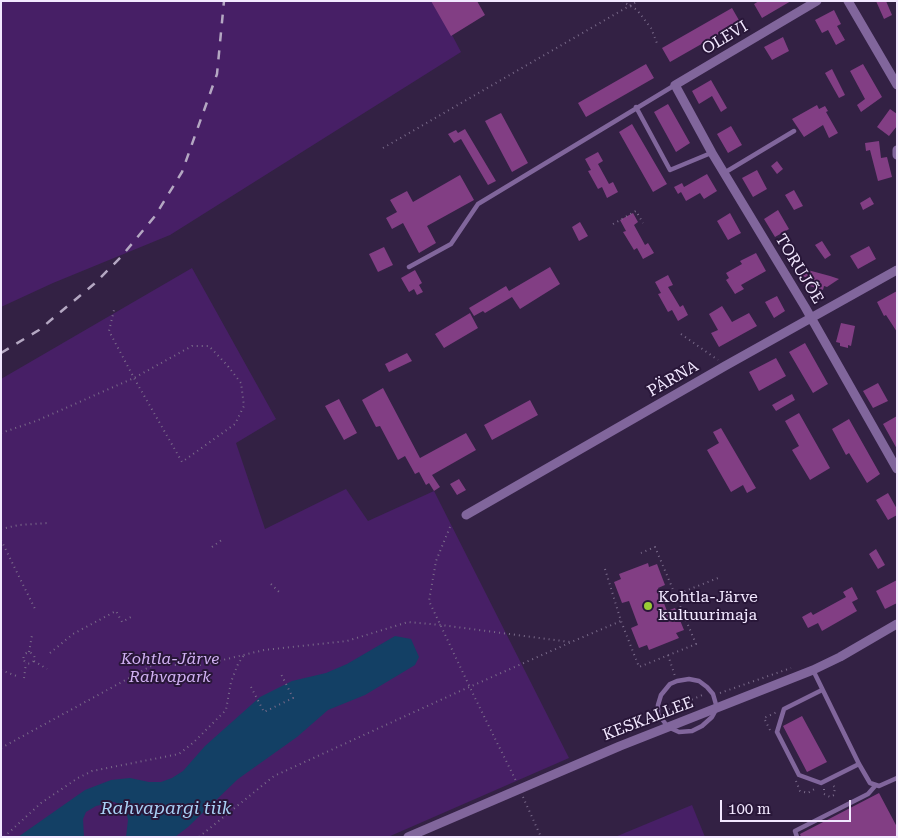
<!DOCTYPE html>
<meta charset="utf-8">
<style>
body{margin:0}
#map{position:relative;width:898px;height:838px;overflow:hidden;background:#332144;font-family:"Roboto Serif",serif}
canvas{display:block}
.frame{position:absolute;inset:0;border:2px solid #f2e8ff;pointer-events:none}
.scale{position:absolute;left:720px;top:800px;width:131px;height:22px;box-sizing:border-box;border:2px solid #f2e8ff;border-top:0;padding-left:6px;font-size:15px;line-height:18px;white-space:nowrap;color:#f2e8ff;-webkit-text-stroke:4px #291739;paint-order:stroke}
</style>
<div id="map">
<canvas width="898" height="838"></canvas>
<div class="frame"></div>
<div class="scale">100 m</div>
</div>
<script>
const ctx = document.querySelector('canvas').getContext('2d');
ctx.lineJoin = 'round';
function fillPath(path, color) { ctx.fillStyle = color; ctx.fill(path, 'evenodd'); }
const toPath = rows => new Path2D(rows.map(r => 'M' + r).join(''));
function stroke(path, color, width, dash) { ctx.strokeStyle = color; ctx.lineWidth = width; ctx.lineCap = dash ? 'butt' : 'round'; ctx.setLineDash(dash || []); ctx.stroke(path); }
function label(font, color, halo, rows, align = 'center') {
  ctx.font = font + ' "Roboto Serif",serif'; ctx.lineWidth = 4; ctx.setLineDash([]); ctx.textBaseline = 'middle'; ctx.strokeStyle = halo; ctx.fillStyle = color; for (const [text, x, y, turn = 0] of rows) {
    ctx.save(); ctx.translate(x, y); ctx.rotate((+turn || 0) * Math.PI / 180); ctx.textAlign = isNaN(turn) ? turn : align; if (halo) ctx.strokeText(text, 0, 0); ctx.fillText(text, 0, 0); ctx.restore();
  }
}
const green = toPath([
 [1,1,434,1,461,52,170,235,53,283,1,307],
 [192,268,276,419,236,443,265,529,346,489,368,521,434,491,569,758,388,837,1,837,1,379],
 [692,805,705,837,615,837]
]);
const water = toPath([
 [395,636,411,639,419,657,415,665,365,695,328,710,297,737,238,779,188,827,175,837,126,837,128,820,125,807,114,802,96,806,86,812,83,819,84,837,18,837,85,790,111,780,130,778,149,782,161,782,172,778,183,771,205,746,260,697,292,681,326,673,347,664]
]);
const building = toPath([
 [431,1,477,1,485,15,451,36],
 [759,1,791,1,762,18,754,4],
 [876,1,886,1,892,15,884,19],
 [732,8,740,22,670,62,662,48],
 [834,10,841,24,837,26,845,40,836,45,828,30,822,33,815,20],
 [783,37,789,51,772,60,764,47],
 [646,64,654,78,586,117,578,103],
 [863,64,882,97,861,112,857,105,865,99,850,71],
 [832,69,845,95,839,98,825,73],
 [711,80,727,108,721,112,712,96,699,104,692,91],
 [668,104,690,143,676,152,654,112],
 [817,105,819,109,825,106,828,111,826,112,838,133,829,138,823,125,804,137,792,119],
 [890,109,897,114,897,126,889,136,877,127],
 [501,113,528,163,512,172,485,121],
 [632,124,667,184,653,192,619,132],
 [731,126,742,145,728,153,717,134],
 [465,129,496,181,488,185,461,139,454,143,448,134,456,130,458,133],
 [879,141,881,158,887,157,892,177,878,181,870,150,866,151,865,143],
 [598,152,603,161,598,164,609,184,613,182,618,192,607,198,602,187,598,189,588,171,591,170,585,159],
 [777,161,783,169,777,174,771,166],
 [757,170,767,189,753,197,742,178],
 [707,174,717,191,704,199,700,193,686,201,681,192,678,194,674,187,682,183,684,187],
 [460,175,474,200,427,226,436,243,419,253,403,223,392,229,386,218,397,212,390,200,407,191,413,202],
 [794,190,803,206,794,210,785,195],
 [870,197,874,204,863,210,860,203],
 [778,210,789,229,775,237,764,219],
 [633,213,638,222,634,225,645,245,648,243,654,253,643,259,637,248,634,250,623,232,626,231,620,220],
 [730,213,741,233,728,240,717,221],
 [580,222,588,236,579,241,572,227],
 [822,241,831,255,825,259,815,245],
 [869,246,876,259,858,269,850,256],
 [384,247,393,265,378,272,369,254],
 [756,253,766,271,741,285,744,289,735,294,726,280,729,278,726,273,742,264,740,261],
 [550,267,560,284,520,309,512,297,485,313,483,311,474,316,469,308,506,286,509,291],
 [804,269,830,276,839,279,827,287,824,286,823,290,803,284,805,277,802,276],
 [415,270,422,283,419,285,423,292,417,295,414,289,409,292,401,278],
 [668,275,673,285,668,287,680,307,683,305,688,315,678,321,672,310,668,312,658,294,661,293,655,282],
 [897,291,897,332,886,315,884,316,877,302],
 [777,296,785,311,774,318,765,302],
 [722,306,732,322,749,313,757,326,719,347,711,333,718,330,709,314],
 [470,313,478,328,444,348,435,334],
 [841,323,855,326,851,346,848,345,848,348,840,346,840,343,836,342],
 [805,343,828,384,813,393,789,352],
 [407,353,412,361,389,372,385,364],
 [776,358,786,376,759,391,749,372],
 [878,383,888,401,873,408,863,391],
 [383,388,420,458,466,433,476,450,432,475,440,487,434,491,429,483,426,485,419,472,415,474,405,456,398,460,380,426,376,427,362,400],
 [792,394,795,400,776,411,772,405],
 [339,399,357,433,344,440,325,406],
 [530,400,538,415,492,440,484,425],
 [799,413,830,468,810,480,792,450,799,446,785,421],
 [897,416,897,449,883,424],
 [849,419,880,474,867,483,849,453,846,455,832,429],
 [721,428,756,488,747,493,743,485,731,492,707,450,719,443,713,432],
 [459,479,466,490,457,495,450,484],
 [888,493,897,509,897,515,888,520,876,500],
 [876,549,885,565,878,569,869,554],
 [648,563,649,567,657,564,665,585,658,588,667,611,675,608,684,630,676,633,679,638,649,650,647,645,639,648,631,628,638,625,629,601,622,603,614,582,621,579,619,574],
 [897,580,897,603,885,609,876,591],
 [852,587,858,599,852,602,857,611,822,631,818,623,808,628,802,617,811,612,813,615,846,597,843,592],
 [802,716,827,762,807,772,783,726],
 [879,793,897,827,897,837,801,837,800,834]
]);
const path = toPath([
 [622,1,637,10,651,28,658,46],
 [383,148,638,1],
 [613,224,636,211,643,223],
 [681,334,718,360],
 [1,433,36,421,134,378,192,346,209,346,227,365,241,383,244,406,235,424,182,462,134,378,109,331,114,310],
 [450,527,436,561,429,601,475,698,516,781],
 [1,529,19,525,48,523],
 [1,540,36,611],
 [212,547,223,539],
 [605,569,621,621,639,667,696,644,655,547,641,553],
 [271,584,280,593],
 [675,595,718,578],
 [29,652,32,635],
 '23.5 658a5.5 5.5 0 1 1 11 0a5.5 5.5 0 1 1-11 0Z',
 [50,653,73,634,116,611,122,622,131,617],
 [668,655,675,676],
 [34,661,47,669],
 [1,670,19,677],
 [24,678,26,663],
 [251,687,264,712,293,698,280,672],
 [720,693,791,668],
 [664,711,705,694],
 [770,730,764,718,777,712],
 [630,732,653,717],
 [1,748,153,665,202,665,264,650,347,641,408,622,441,625,570,642],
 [796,781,800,791,808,793,816,788],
 [824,789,824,794,830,797,834,795,835,787,832,785],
 [523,797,541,837],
 [4,837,41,803,78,778,92,771,179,754,194,742,226,710,231,682,238,664,244,655],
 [199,837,274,776,458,692,576,640,621,621]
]);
const lane = toPath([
 [636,107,670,170,711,153],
 [724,173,794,131],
 [409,267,451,244,478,204,675,85],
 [813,670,859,764,870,783,879,786,897,778],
 [689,679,699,681,707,687,713,694,717,708,712,717,702,726,692,731,679,732,668,727,658,714,658,705,661,695,670,684,677,681,689,679],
 [822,690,784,709,777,732,799,775,821,783,859,764],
 [797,837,795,831,868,794,875,786]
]);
const street = toPath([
 [817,1,675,85,712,153,805,307,897,469],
 [848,1,897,85],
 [897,150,897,155],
 [466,515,725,366,897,270],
 [408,837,620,746,813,670,840,657,897,624]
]);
const rail = toPath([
 [1,353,39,330,94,284,121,257,155,216,182,172,217,74,224,1]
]);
const markers = [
 [648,606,5,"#99cb35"]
];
const streetNames = [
 ["OLEVI",725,38,-31],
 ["TORUJÕE",799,269,59],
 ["PÄRNA",673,379,-30],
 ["KESKALLEE",648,719,-21]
];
const poiNames = [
 ["Kohtla-Järve",658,597],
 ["kultuurimaja",658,615]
];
const parkNames = [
 ["Kohtla-Järve",170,659],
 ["Rahvapark",170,677]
];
const waterNames = [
 ["Rahvapargi tiik",166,809]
];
fillPath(green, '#471f66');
fillPath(water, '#134065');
fillPath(building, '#823e84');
stroke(path, '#7a6b8a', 2, [1, 4]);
stroke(lane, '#81669c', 4.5);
stroke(street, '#81669c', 9);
stroke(rail, '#b4a7c2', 2.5, [9, 9]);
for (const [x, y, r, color] of markers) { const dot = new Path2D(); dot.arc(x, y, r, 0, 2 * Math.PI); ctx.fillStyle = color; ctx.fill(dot); stroke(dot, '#291739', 2); }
label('16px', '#f2e8ff', '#291739', streetNames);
label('16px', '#f2e8ff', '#291739', poiNames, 'left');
label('italic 16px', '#d1b1f3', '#291739', parkNames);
label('italic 18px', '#a9d0f4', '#291739', waterNames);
</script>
